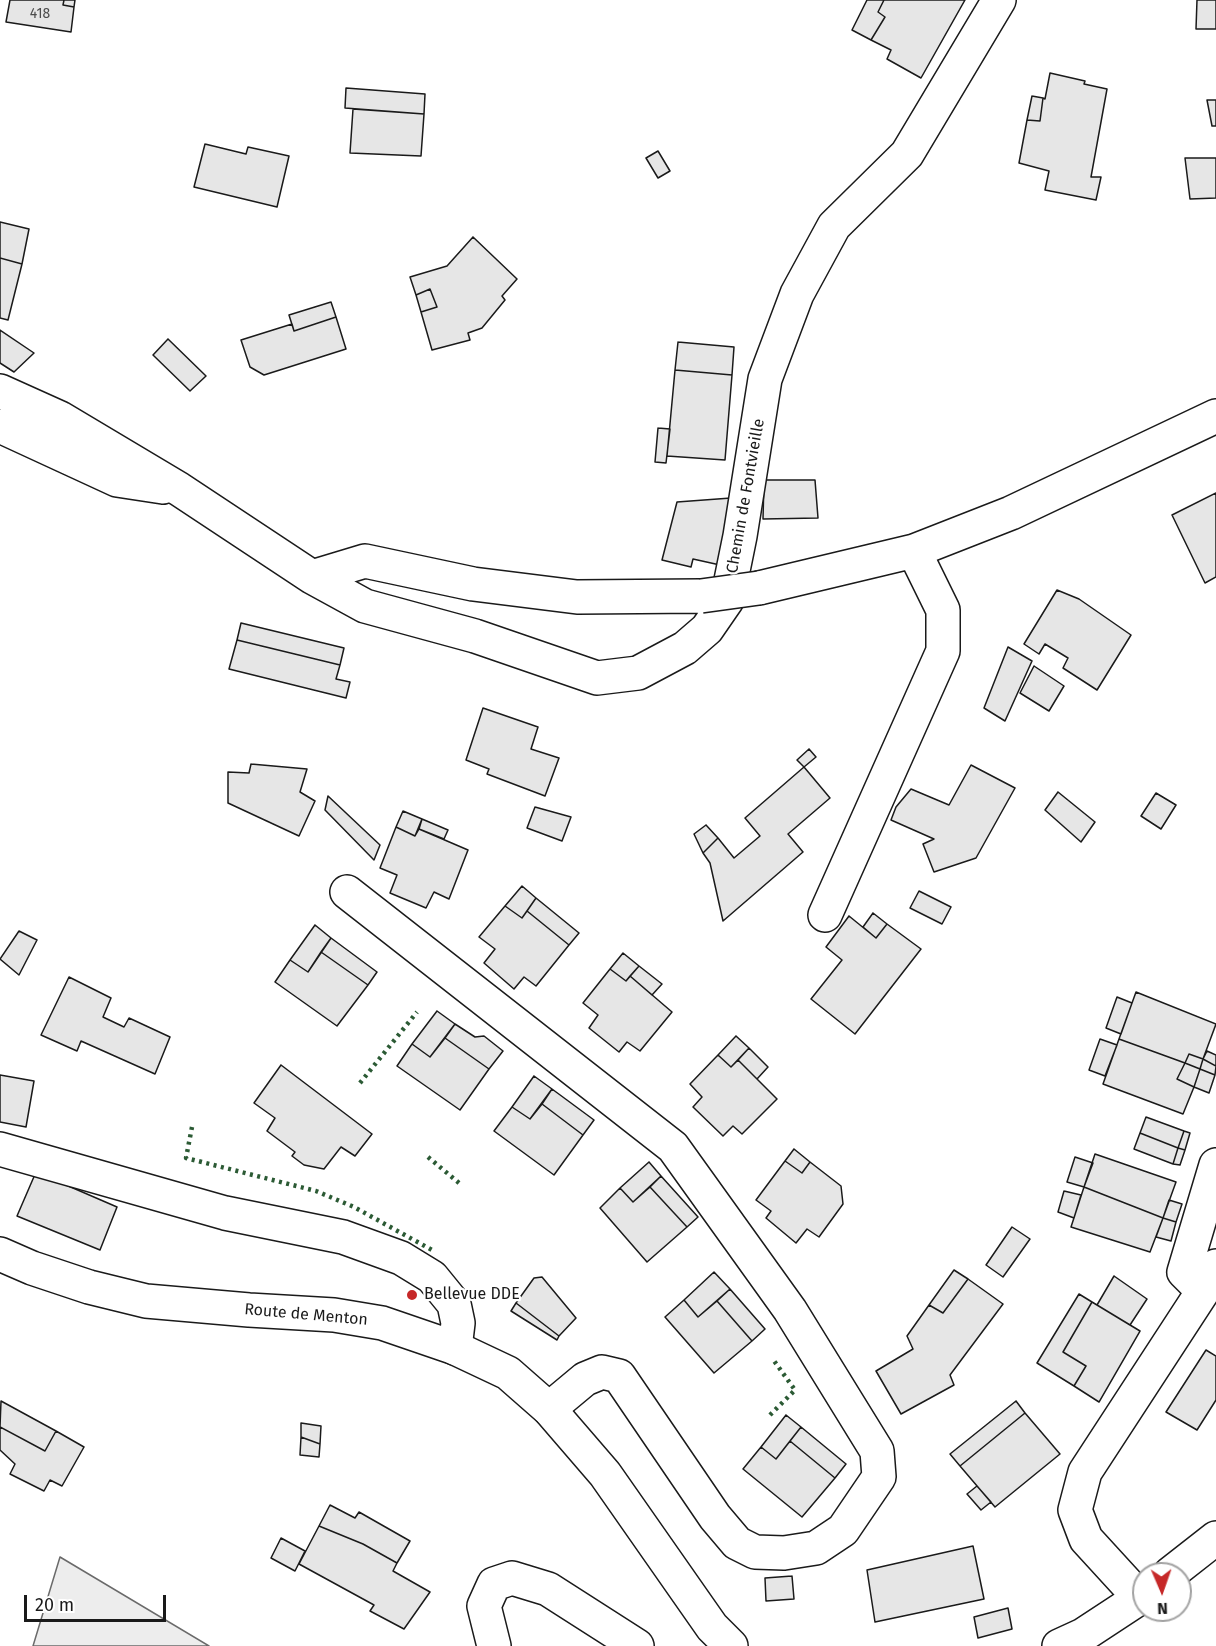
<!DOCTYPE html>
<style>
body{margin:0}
#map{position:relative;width:1216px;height:1646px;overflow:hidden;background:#fff;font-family:"Fira Sans",sans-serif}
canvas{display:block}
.north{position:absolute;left:1132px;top:1562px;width:60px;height:60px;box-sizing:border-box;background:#fff;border:2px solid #a3a3a3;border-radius:50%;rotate:178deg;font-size:16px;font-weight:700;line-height:24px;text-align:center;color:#1a1a1a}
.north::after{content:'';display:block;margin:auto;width:21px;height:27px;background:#c62828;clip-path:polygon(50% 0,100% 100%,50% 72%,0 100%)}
.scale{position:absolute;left:24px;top:1595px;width:142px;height:27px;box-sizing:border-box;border:3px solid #1a1a1a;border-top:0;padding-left:8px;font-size:18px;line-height:21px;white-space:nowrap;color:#1a1a1a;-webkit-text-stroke:4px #fff;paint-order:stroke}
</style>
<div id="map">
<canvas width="1216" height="1646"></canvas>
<div class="north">N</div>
<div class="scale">20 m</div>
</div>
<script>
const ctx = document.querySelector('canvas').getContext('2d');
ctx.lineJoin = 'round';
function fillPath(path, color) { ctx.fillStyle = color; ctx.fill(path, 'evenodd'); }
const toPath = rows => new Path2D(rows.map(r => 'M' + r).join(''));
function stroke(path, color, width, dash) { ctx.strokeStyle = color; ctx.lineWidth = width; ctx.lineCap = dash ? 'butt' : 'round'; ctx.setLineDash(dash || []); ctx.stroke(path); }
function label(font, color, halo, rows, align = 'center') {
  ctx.font = font + ' "Fira Sans",sans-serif'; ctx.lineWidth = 4.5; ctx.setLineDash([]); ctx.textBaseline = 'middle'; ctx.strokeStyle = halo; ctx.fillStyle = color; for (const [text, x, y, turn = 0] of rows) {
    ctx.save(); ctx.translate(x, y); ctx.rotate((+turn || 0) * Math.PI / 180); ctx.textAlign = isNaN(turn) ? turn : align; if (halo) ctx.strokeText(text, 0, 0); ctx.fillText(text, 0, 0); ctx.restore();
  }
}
const built = toPath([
 [60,1557,209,1646,33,1646,60,1557]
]);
const building = toPath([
 [10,0,64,0,63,5,74,7,71,32,6,22,10,0],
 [64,0,75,0,74,7,63,5,64,0],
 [867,0,884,0,878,12,885,17,871,40,852,30,867,0],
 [884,0,965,0,921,78,887,59,891,50,871,40,885,17,878,12,884,0],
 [1197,0,1216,0,1216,29,1196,29,1197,0],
 [1050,73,1085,81,1084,84,1107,89,1091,177,1101,177,1096,200,1045,190,1049,171,1019,163,1027,120,1040,121,1043,98,1045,99,1050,73],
 [346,88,425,94,424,114,345,108,346,88],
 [1032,96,1043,98,1040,121,1027,120,1032,96],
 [1207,100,1216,100,1216,126,1212,126,1207,100],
 [353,109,424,114,421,156,350,153,353,109],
 [205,144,246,154,248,147,289,156,277,207,194,187,205,144],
 [658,151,670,171,658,178,646,158,658,151],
 [1185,158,1216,158,1216,198,1190,199,1185,158],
 [0,222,29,229,22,264,0,258,0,222],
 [473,237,517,279,502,296,505,300,482,328,468,333,470,340,432,350,421,312,437,307,430,289,416,295,410,277,447,266,473,237],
 [0,258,22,264,8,320,0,318,0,258],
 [430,289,437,307,421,312,416,295,430,289],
 [331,302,336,317,294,331,289,315,331,302],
 [336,317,346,349,264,375,250,367,241,340,292,324,294,331,336,317],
 [0,330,34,353,14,372,0,363,0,330],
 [168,339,206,376,190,391,153,355,168,339],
 [678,342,734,347,732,375,675,370,678,342],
 [675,370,732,375,725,460,667,456,675,370],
 [658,428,670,429,666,463,655,462,658,428],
 [764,480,815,480,818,518,763,519,764,480],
 [1216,493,1216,577,1205,583,1172,515,1216,493],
 [731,498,720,565,693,559,691,567,662,560,677,502,731,498],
 [1057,590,1079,599,1131,635,1097,690,1063,668,1068,658,1045,644,1039,654,1024,644,1057,590],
 [241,623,344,648,340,665,237,640,241,623],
 [237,640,340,665,336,679,350,682,346,698,229,669,237,640],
 [1008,647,1032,661,1005,721,984,708,1008,647],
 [1034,666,1064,686,1049,711,1020,693,1034,666],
 [483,708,538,727,531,749,559,758,545,796,487,774,489,769,466,760,483,708],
 [809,749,816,757,804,767,797,760,809,749],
 [251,764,307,769,300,792,315,801,299,836,228,803,228,772,249,773,251,764],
 [971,765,1015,788,976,858,934,872,923,844,934,839,891,820,896,807,911,789,949,805,971,765],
 [804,767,830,798,788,834,803,852,723,921,710,863,703,853,718,838,734,858,760,836,745,818,804,767],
 [1058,792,1095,822,1081,842,1045,810,1058,792],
 [1156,793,1176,805,1161,829,1141,816,1156,793],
 [328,796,380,845,374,860,325,810,328,796],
 [535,807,571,817,562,841,527,828,535,807],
 [403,811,422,819,415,836,396,827,403,811],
 [422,819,448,830,444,839,419,829,422,819],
 [706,825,718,838,703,853,694,834,706,825],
 [396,827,415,836,419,829,468,850,449,899,434,892,426,908,390,893,397,875,380,868,396,827],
 [522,886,536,898,522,918,505,906,522,886],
 [919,891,951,907,942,924,910,908,919,891],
 [536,898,579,933,569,945,527,911,536,898],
 [505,906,522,918,527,911,569,945,536,986,524,977,514,989,484,963,495,949,479,937,505,906],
 [873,913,887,924,876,938,863,927,873,913],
 [849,916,876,938,887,924,921,949,855,1034,811,999,842,960,826,947,849,916],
 [315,925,331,938,308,972,290,960,315,925],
 [19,931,37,940,19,975,0,959,19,931],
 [331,938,377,972,368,985,321,952,331,938],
 [321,952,368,985,337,1026,275,982,290,960,308,972,321,952],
 [623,953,639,966,626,981,610,969,623,953],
 [639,966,662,984,652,995,630,976,639,966],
 [610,969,626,981,630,976,672,1012,640,1051,627,1042,619,1052,589,1028,598,1015,583,1003,610,969],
 [69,977,111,998,103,1017,124,1027,129,1018,170,1037,155,1074,81,1041,77,1051,41,1035,69,977],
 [1136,992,1216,1024,1203,1059,1189,1054,1185,1063,1119,1039,1136,992],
 [1117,997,1132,1003,1121,1034,1106,1028,1117,997],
 [437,1011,455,1024,430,1057,412,1044,437,1011],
 [455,1024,475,1037,484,1036,503,1051,489,1069,445,1038,455,1024],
 [736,1036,749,1048,731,1067,718,1055,736,1036],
 [445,1038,489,1069,460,1110,397,1066,412,1044,430,1057,445,1038],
 [1100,1039,1117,1045,1105,1076,1089,1070,1100,1039],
 [1119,1039,1185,1063,1177,1079,1194,1087,1183,1114,1103,1084,1119,1039],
 [749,1048,768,1067,757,1079,738,1060,749,1048],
 [1207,1051,1216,1055,1216,1066,1203,1059,1207,1051],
 [1189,1054,1203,1059,1200,1069,1185,1063,1189,1054],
 [718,1055,731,1067,738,1060,777,1099,742,1134,733,1126,723,1136,693,1107,702,1097,690,1084,718,1055],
 [1203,1059,1216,1066,1215,1075,1200,1069,1203,1059],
 [1185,1063,1200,1069,1194,1087,1177,1079,1185,1063],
 [281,1065,372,1134,355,1156,341,1147,324,1169,304,1165,292,1156,295,1152,267,1131,275,1118,254,1103,281,1065],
 [1200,1069,1215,1075,1209,1093,1194,1087,1200,1069],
 [0,1075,34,1081,26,1127,0,1122,0,1075],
 [534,1076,552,1089,530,1119,512,1107,534,1076],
 [552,1089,594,1120,583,1135,542,1104,552,1089],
 [542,1104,583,1135,554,1175,494,1131,512,1107,530,1119,542,1104],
 [1146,1117,1184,1131,1178,1148,1140,1133,1146,1117],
 [1184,1131,1190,1133,1185,1150,1178,1148,1184,1131],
 [1140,1133,1178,1148,1173,1164,1134,1149,1140,1133],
 [1178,1148,1185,1150,1180,1165,1173,1164,1178,1148],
 [794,1149,810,1162,802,1173,785,1161,794,1149],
 [1095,1154,1176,1182,1163,1218,1084,1187,1095,1154],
 [1075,1157,1093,1163,1084,1187,1067,1182,1075,1157],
 [785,1161,802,1173,810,1162,841,1186,843,1204,819,1237,807,1229,796,1243,766,1218,771,1211,756,1200,785,1161],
 [649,1162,661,1176,633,1202,620,1188,649,1162],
 [36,1172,117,1207,100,1250,17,1216,36,1172],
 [661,1176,698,1217,687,1227,650,1187,661,1176],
 [650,1187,687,1227,647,1262,600,1208,620,1188,633,1202,650,1187],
 [1084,1187,1163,1218,1150,1252,1071,1227,1084,1187],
 [1064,1191,1081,1195,1074,1218,1058,1212,1064,1191],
 [1169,1200,1182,1204,1176,1222,1163,1218,1169,1200],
 [1163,1218,1176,1222,1171,1241,1156,1237,1163,1218],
 [1012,1227,1030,1239,1003,1277,986,1265,1012,1227],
 [954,1270,968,1279,943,1313,929,1305,954,1270],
 [714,1272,730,1289,698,1317,684,1300,714,1272],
 [1114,1276,1147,1299,1130,1325,1097,1305,1114,1276],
 [542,1277,576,1318,559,1336,516,1303,534,1278,542,1277],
 [968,1279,1003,1304,950,1375,954,1385,901,1414,876,1371,913,1349,907,1336,929,1305,943,1313,968,1279],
 [730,1289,765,1329,752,1341,717,1301,730,1289],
 [1079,1294,1092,1302,1063,1352,1086,1366,1074,1386,1037,1363,1079,1294],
 [684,1300,698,1317,717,1301,752,1341,714,1373,665,1317,684,1300],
 [1092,1302,1140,1331,1099,1402,1074,1386,1086,1366,1063,1352,1092,1302],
 [516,1303,559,1336,557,1340,511,1311,516,1303],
 [1206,1350,1216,1356,1216,1400,1197,1430,1166,1412,1206,1350],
 [1,1401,56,1431,45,1451,0,1427,1,1401],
 [1016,1401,1025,1413,960,1466,950,1454,1016,1401],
 [1025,1413,1060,1454,995,1507,960,1466,1025,1413],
 [786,1415,801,1427,776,1459,761,1447,786,1415],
 [301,1423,321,1426,320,1444,301,1437,301,1423],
 [0,1427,45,1451,56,1431,84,1447,62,1486,50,1480,44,1491,10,1474,15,1464,0,1450,0,1427],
 [801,1427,846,1464,835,1478,790,1441,801,1427],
 [301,1437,320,1444,319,1457,300,1455,301,1437],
 [790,1441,835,1478,802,1517,743,1469,761,1447,776,1459,790,1441],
 [977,1486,991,1502,981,1510,967,1494,977,1486],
 [330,1505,355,1518,359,1512,410,1541,397,1563,363,1544,319,1526,330,1505],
 [319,1526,363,1544,397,1563,393,1571,430,1592,404,1629,370,1611,374,1605,299,1564,319,1526],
 [281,1538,305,1551,295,1571,271,1558,281,1538],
 [973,1546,984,1599,875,1622,867,1570,973,1546],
 [792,1576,794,1599,766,1601,765,1578,792,1576],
 [1008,1608,1012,1629,978,1638,974,1617,1008,1608]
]);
const minor = toPath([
 [0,391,60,418,179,489,312,577,365,606,475,636,597,678,638,673,685,648,707,629,727,600,740,536,765,379,797,294,834,226,907,154,999,0],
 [0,426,117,480,163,487],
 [312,577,365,561,473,584,577,597,701,596],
 [759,588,914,551,1011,513,1216,416],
 [347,892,673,1147,790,1310,877,1451,879,1477,843,1530,816,1548,784,1553,755,1552,737,1543,715,1517,619,1376,602,1372,585,1379,549,1409],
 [825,915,943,651,943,610,914,551],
 [0,1149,225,1213,343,1237,401,1258,432,1277,454,1304,458,1323,455,1348],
 [1203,1291,1184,1272,1216,1165],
 [1140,1598,1086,1539,1075,1510,1085,1472,1203,1291,1216,1266],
 [494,1646,484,1606,494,1584,512,1578,548,1589,637,1646]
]);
const major = toPath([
 [0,1254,32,1268,89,1287,146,1301,249,1310,334,1315,382,1323,455,1348,508,1373,549,1409,605,1474,712,1627,731,1646],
 [1170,1574,1216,1538],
 [1059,1646,1083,1635,1144,1595]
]);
const minorBridge = toPath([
 [701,596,759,588]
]);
const hedge = toPath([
 [360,1083,417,1012],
 [192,1127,186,1158,316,1191,354,1207,432,1250],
 [428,1157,459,1183],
 [770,1415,795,1390,772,1358]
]);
const markers = [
 [412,1295,6,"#c62828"]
];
const numberNames = [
 ["418",40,14]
];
const streetNames = [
 ["Chemin de Fontvieille",746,496,-80],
 ["Route de Menton",306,1315,5]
];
const poiNames = [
 ["Bellevue DDE",424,1295]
];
fillPath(built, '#ededed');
stroke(built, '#6a6a6a', 1.5);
fillPath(building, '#e6e6e6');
stroke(building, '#1a1a1a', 1.5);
stroke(minor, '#1a1a1a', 36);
stroke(major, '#1a1a1a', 36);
stroke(minor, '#fff', 33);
stroke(major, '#fff', 33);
stroke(minorBridge, '#1a1a1a', 36, []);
stroke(minorBridge, '#fff', 33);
stroke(hedge, '#2b5a34', 4.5, [3, 4.5]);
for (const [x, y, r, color] of markers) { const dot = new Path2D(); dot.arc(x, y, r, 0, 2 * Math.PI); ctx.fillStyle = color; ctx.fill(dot); stroke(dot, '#fff', 2); }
label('14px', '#4d4d4d', null, numberNames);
label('16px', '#1a1a1a', '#fff', streetNames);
label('16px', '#1a1a1a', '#fff', poiNames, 'left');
</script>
